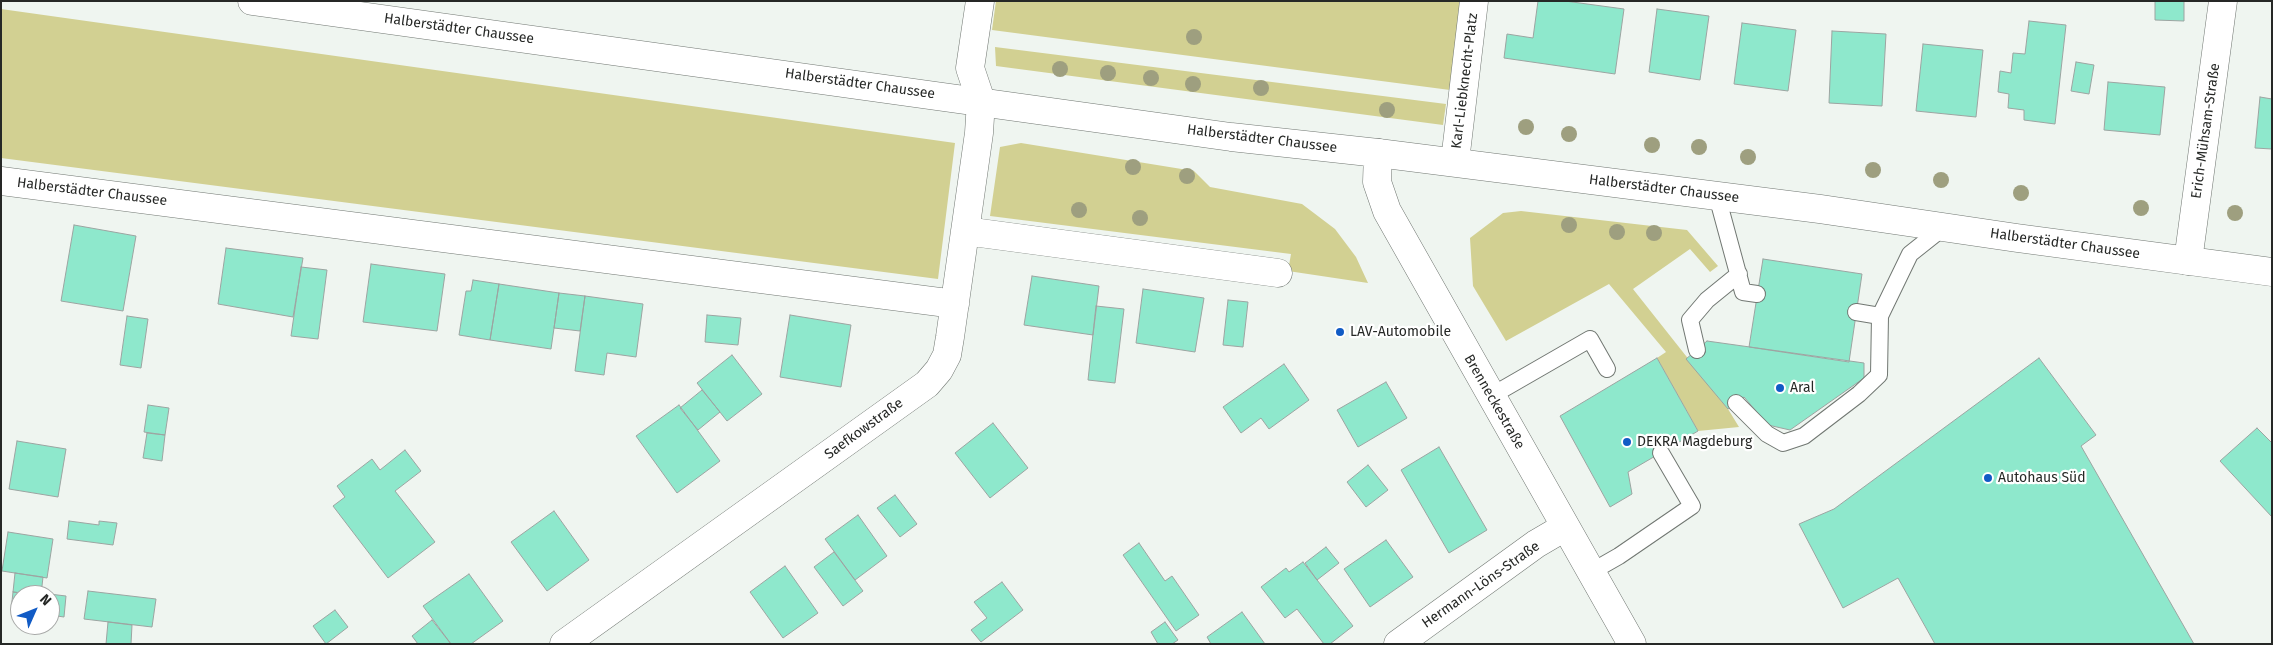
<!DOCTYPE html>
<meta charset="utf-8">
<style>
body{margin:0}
#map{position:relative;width:2273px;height:645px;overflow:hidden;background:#eff5f0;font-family:"Fira Sans",sans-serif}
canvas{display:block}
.frame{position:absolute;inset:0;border:2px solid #262826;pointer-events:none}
.north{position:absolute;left:10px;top:585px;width:50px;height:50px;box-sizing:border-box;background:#fff;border:1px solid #a8a9a8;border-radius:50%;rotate:46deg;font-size:14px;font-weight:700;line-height:20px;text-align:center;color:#262826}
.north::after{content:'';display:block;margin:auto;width:18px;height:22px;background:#115bc5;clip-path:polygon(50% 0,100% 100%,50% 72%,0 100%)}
</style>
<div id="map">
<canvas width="2273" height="645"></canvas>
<div class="frame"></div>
<div class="north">N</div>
</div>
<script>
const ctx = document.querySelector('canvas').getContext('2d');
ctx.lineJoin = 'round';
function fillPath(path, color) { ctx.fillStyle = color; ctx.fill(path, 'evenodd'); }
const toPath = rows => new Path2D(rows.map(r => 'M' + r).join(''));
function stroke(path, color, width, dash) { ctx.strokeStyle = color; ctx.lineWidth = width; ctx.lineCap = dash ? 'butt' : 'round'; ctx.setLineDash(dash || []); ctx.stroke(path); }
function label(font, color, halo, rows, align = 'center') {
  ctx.font = font + ' "Fira Sans",sans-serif'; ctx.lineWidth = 4.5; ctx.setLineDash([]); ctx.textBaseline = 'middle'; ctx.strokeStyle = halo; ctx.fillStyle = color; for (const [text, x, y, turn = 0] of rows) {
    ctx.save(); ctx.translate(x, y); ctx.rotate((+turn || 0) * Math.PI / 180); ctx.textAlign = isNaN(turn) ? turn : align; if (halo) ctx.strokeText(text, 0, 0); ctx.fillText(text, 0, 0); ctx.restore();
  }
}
const green = toPath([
 [996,1,1464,1,1450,90,992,30],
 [1,9,955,143,938,279,1,158],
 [995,47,1446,104,1443,125,996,66],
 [1021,143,1194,171,1210,187,1302,204,1335,229,1356,257,1368,283,1288,271,1291,254,990,216,1000,147],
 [1521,211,1687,230,1718,266,1710,272,1690,249,1633,289,1728,409,1739,427,1698,431,1657,358,1666,352,1609,284,1506,341,1473,286,1470,238,1503,213]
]);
const building = toPath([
 [1538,1,1565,1,1624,9,1615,74,1504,58,1507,34,1533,38,1538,1],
 [2155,1,2184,1,2184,21,2155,20,2155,1],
 [1657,9,1709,16,1700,80,1649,72,1657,9],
 [2029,21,2066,25,2055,124,2024,120,2024,110,2008,108,2009,94,1998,92,2000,71,2011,73,2013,53,2025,54,2029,21],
 [1742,23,1796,30,1788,91,1734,84,1742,23],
 [1832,31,1886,34,1882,106,1829,103,1832,31],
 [1923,44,1983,50,1976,117,1916,111,1923,44],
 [2076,62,2094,65,2089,94,2071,91,2076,62],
 [2108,82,2165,87,2160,135,2104,130,2108,82],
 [2260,97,2272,99,2272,149,2255,148,2260,97],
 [74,225,136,236,123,311,61,301,74,225],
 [226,248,303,258,293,317,218,304,226,248],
 [1763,259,1862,274,1849,362,1749,347,1763,259],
 [371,264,445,274,437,331,363,322,371,264],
 [301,267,327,270,318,339,291,336,301,267],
 [1032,276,1099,286,1093,335,1024,325,1032,276],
 [473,280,499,284,490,340,459,335,466,291,471,291,473,280],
 [499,284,559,293,551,349,490,340,499,284],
 [1143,289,1204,298,1195,352,1136,343,1143,289],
 [559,293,585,296,580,331,554,328,559,293],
 [585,296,643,304,636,357,607,353,604,375,575,371,585,296],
 [1228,300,1248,302,1243,347,1223,345,1228,300],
 [1096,306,1124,309,1115,383,1088,380,1096,306],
 [707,315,741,318,738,345,705,342,707,315],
 [790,315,851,325,841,387,780,377,790,315],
 [127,316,148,319,141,368,120,365,127,316],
 [1707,341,1864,363,1864,378,1790,430,1768,425,1744,397,1728,409,1686,359,1707,341],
 [732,355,762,394,727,421,697,383,732,355],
 [1657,358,1698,431,1628,472,1632,494,1610,507,1560,416,1657,358],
 [2039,358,2096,435,2081,446,2194,644,1935,644,1898,578,1843,608,1799,524,1834,509,2039,358],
 [1284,364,1309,400,1269,429,1261,418,1241,433,1223,407,1284,364],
 [1386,382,1407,418,1358,447,1337,410,1386,382],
 [702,390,720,412,698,430,680,408,702,390],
 [148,405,169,408,165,435,144,432,148,405],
 [679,405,720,461,677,493,636,436,679,405],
 [993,423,1028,468,990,498,955,453,993,423],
 [2257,428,2272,443,2272,517,2220,461,2257,428],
 [147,433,165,435,162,461,143,458,147,433],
 [17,441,66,449,58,497,9,489,17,441],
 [1439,447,1487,530,1449,553,1401,470,1439,447],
 [405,450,421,471,395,491,435,542,388,578,333,506,345,497,337,486,372,459,380,470,405,450],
 [1368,465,1388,490,1366,507,1347,482,1368,465],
 [895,495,917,524,900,537,877,508,895,495],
 [554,511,589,560,547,591,511,542,554,511],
 [858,515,887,556,855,580,825,539,858,515],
 [69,521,99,525,99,521,117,523,113,545,67,539,69,521],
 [8,532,53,539,47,578,2,571,8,532],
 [1386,540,1413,577,1370,607,1344,569,1386,540],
 [1139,543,1165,581,1172,576,1199,615,1176,631,1123,555,1139,543],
 [1326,547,1339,563,1317,580,1305,563,1326,547],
 [834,552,863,591,843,606,814,567,834,552],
 [1303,562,1353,626,1330,644,1324,644,1297,609,1285,618,1261,587,1286,568,1289,572,1303,562],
 [785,566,818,613,783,638,750,592,785,566],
 [15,573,43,577,41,595,13,592,15,573],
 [469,574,503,621,471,644,451,644,423,606,469,574],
 [1002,582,1023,610,981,642,971,630,987,618,974,602,1002,582],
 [88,591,156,599,152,627,84,619,88,591],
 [13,592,37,595,20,595,20,612,11,611,13,592],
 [41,593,66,596,64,617,50,615,50,595,41,595,41,593],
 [335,610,348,627,326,644,313,626,335,610],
 [1242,612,1265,644,1211,644,1207,637,1242,612],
 [432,620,451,644,418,644,412,636,432,620],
 [108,622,132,625,131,644,106,644,108,622],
 [1165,622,1178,640,1172,644,1158,644,1151,632,1165,622]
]);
const service = toPath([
 [1717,196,1743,292,1757,294],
 [1856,312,1880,316,1910,254,1944,227],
 [1697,350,1690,320,1707,300,1739,274],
 [1491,396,1590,339,1607,369],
 [1736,403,1767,434,1783,443,1804,436,1859,394,1879,375,1880,316],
 [1591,572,1619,556,1692,506,1661,453]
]);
const minor = toPath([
 [1455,161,1474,1],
 [1,181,955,304],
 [965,231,1278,273],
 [2188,261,2223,1],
 [564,644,927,384,939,370,947,355,950,337,979,133,981,101,970,68,980,1],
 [1398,644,1536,544,1565,527]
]);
const tertiary = toPath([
 [1378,153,1820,209,2017,238,2272,272]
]);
const secondary = toPath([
 [252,1,1231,137,1378,153,1377,182,1387,211,1632,644]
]);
const trees = [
 [1194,37],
 [1060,69],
 [1108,73],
 [1151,78],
 [1193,84],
 [1261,88],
 [1387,110],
 [1526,127],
 [1569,134],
 [1652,145],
 [1699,147],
 [1748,157],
 [1133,167],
 [1873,170],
 [1187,176],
 [1941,180],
 [2021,193],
 [2141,208],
 [1079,210],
 [2235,213],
 [1140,218],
 [1569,225],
 [1617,232],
 [1654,233]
];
const markers = [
 [1340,332,5,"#115bc5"],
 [1780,388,5,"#115bc5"],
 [1627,442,5,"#115bc5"],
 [1988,478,5,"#115bc5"]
];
const streetNames = [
 ["Halberstädter Chaussee",459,29,8],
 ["Karl-Liebknecht-Platz",1465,81,-83],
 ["Halberstädter Chaussee",860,84,8],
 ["Erich-Mühsam-Straße",2206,131,-82],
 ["Halberstädter Chaussee",1262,139,7],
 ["Halberstädter Chaussee",1664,189,7],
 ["Halberstädter Chaussee",92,192,7],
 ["Halberstädter Chaussee",2065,244,8],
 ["Brenneckestraße",1494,402,60],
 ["Saefkowstraße",864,429,-36],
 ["Hermann-Löns-Straße",1481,585,-35]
];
const poiNames = [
 ["LAV-Automobile",1350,332],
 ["Aral",1790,388],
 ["DEKRA Magdeburg",1637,442],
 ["Autohaus Süd",1998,478]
];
fillPath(green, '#d2d092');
fillPath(building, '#8ee8cc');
stroke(building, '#9ca4a1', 1);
stroke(service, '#717772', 18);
stroke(minor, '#717772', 29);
stroke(tertiary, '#717772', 29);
stroke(secondary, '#717772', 29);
stroke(service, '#fff', 16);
stroke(minor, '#fff', 28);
stroke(tertiary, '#fff', 28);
stroke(secondary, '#fff', 28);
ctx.fillStyle = '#9e9f7f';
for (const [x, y] of trees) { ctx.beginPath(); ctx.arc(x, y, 8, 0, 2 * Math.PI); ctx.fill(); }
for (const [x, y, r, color] of markers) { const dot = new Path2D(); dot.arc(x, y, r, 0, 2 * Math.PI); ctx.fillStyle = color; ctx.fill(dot); stroke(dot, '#fff', 2); }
label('14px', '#262826', '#fff', streetNames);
label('14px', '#262826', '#fff', poiNames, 'left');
</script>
